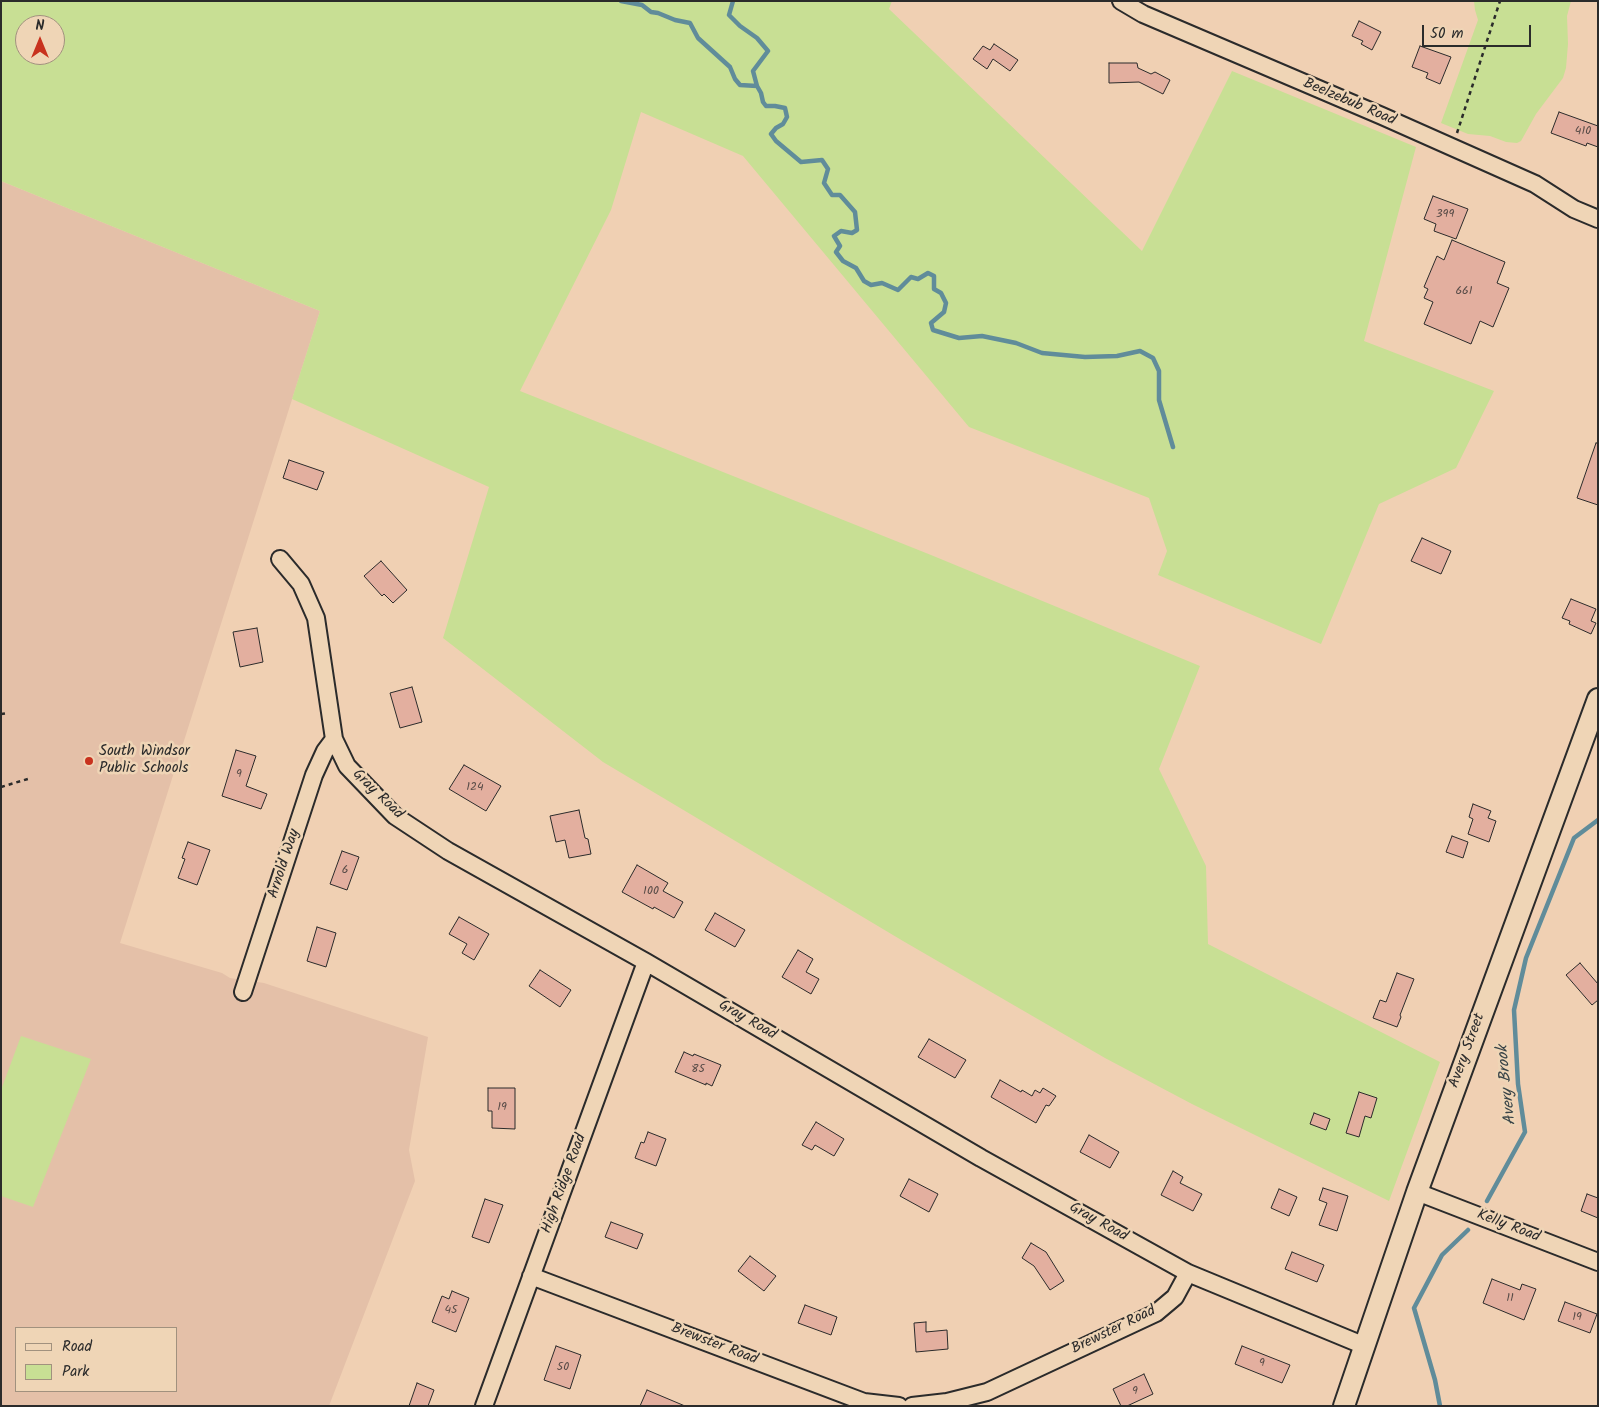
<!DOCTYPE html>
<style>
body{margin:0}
#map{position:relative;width:1599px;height:1407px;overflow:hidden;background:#f0d0b3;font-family:Kalam,sans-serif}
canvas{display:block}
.frame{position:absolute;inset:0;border:2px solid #2b2b2b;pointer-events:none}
.legend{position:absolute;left:15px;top:1327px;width:162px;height:65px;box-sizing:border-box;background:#efd5b6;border:1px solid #a1917e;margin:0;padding:6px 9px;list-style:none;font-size:15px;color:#2b2b2b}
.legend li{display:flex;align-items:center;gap:10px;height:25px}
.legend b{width:25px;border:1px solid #a1917e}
.north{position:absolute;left:15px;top:15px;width:50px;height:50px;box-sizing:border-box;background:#efd5b6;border:1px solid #a1917e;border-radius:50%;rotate:0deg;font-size:14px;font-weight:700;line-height:20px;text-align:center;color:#2b2b2b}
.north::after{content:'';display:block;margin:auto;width:18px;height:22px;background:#c8321e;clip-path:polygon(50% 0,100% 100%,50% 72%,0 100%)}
.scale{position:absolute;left:1422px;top:25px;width:109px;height:22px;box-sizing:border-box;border:2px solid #2b2b2b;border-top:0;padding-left:6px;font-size:15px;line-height:18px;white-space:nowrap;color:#2b2b2b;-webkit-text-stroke:4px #efd5b6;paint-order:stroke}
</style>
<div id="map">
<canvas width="1599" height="1407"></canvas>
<div class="frame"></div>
<ul class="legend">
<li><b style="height:6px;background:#efd5b6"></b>Road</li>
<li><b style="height:14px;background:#c8df94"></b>Park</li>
</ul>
<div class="north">N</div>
<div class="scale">50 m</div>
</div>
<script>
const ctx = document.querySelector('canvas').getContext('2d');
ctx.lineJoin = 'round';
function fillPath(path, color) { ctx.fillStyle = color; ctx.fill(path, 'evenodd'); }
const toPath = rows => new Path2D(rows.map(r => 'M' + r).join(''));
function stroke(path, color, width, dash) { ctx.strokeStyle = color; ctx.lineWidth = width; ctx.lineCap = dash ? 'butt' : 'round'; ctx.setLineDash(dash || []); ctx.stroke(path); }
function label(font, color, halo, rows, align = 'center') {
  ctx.font = font + ' Kalam,sans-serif'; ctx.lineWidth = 5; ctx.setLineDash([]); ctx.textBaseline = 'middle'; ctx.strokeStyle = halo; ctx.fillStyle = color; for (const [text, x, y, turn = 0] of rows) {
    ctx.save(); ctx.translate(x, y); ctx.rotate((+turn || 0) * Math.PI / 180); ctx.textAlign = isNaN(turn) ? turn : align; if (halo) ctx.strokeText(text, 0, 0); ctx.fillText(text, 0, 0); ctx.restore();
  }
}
const built = toPath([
 [1,181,320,311,120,943,222,973,230,978,264,983,428,1037,409,1150,415,1181,329,1406,1,1406],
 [16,1328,176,1328,176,1391,16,1391]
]);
const green = toPath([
 [1,1,892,1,889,9,1142,251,1232,71,1416,147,1364,341,1494,391,1456,468,1379,504,1321,644,1158,575,1167,551,1149,498,969,427,743,156,641,112,611,210,520,391,931,555,1200,666,1159,769,1206,866,1208,944,1440,1062,1389,1201,1192,1104,1105,1058,903,941,603,762,443,638,489,487,292,399,320,311,1,181],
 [25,25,55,25,55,55,25,55],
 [1474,1,1571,1,1567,16,1568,44,1566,68,1563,78,1536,114,1521,141,1517,143,1506,142,1490,136,1468,134,1441,123,1478,20,1475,10],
 [21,1036,91,1059,33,1207,1,1196,1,1090]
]);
const stream = toPath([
 [621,1,642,5,651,12,658,13,675,20,690,23,698,38,730,67,735,79,740,85,757,86],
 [733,1,729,15,740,26,757,38,768,51,753,71,757,86,761,93,763,102,766,106,775,106,785,108,787,117,783,124,776,128,771,134,776,141,801,162,822,160,828,169,824,183,832,195,840,195,855,212,857,230,852,233,841,231,834,236,840,246,836,252,843,261,856,268,864,281,871,285,882,283,898,290,911,277,918,279,928,273,934,276,934,289,941,293,946,303,944,312,931,323,933,330,959,338,982,336,1016,343,1042,353,1085,357,1117,356,1140,351,1153,358,1159,371,1159,400,1173,447],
 [1487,1201,1525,1132,1518,1084,1514,1010,1526,958,1574,838,1598,820],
 [1440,1406,1435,1380,1414,1308,1442,1255,1468,1230]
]);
const building = toPath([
 [1359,21,1381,32,1372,50,1361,44,1363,41,1352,36,1359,21],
 [994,44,1018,60,1010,71,993,59,987,69,973,59,983,46,990,50,994,44],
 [1420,46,1451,57,1440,84,1426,78,1428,73,1412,67,1420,46],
 [1109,63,1137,63,1138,68,1151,74,1155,72,1170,80,1163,94,1139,82,1109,83,1109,63],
 [1559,112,1598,126,1598,147,1587,143,1586,146,1551,133,1559,112],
 [1433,196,1468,209,1456,239,1434,231,1436,224,1424,219,1433,196],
 [1452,240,1505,262,1497,283,1509,288,1493,327,1480,321,1471,344,1424,324,1433,302,1424,298,1428,289,1424,287,1437,256,1444,260,1452,240],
 [1596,443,1598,443,1598,505,1577,498,1596,443],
 [289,460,324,472,317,490,283,478,289,460],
 [1422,538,1451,551,1441,574,1411,561,1422,538],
 [381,561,407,590,393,603,384,594,382,596,364,576,381,561],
 [1571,599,1596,609,1591,621,1596,623,1591,634,1569,624,1570,621,1562,618,1571,599],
 [257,628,263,662,240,667,233,632,257,628],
 [412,687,422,722,400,728,390,693,412,687],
 [236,750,256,756,246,786,267,794,261,809,222,796,236,750],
 [464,765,501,786,486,811,449,789,464,765],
 [1473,804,1491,811,1488,818,1496,821,1489,842,1468,834,1473,819,1469,817,1473,804],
 [579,810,585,838,588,839,591,854,569,858,565,840,556,842,550,816,579,810],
 [1452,836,1468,842,1463,858,1446,852,1452,836],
 [188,842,210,850,197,885,178,878,185,859,182,858,188,842],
 [342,851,359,857,347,890,330,884,342,851],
 [637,865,668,883,663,891,683,902,674,918,654,907,653,909,622,892,637,865],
 [715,913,745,930,735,947,705,930,715,913],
 [459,917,489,934,474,960,462,953,467,944,449,934,459,917],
 [317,927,336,933,326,967,307,961,317,927],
 [798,950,813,959,806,972,819,979,811,994,782,977,798,950],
 [1580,963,1598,984,1598,1000,1592,1005,1566,975,1580,963],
 [540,970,571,990,560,1007,529,986,540,970],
 [1397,973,1414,979,1400,1015,1401,1017,1397,1027,1373,1018,1380,1000,1386,1002,1397,973],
 [929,1039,966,1060,955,1078,918,1057,929,1039],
 [684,1052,693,1056,694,1054,721,1065,712,1086,706,1083,706,1085,675,1072,684,1052],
 [1000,1080,1021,1092,1022,1090,1032,1096,1035,1090,1040,1093,1043,1088,1056,1096,1049,1106,1046,1105,1036,1123,991,1097,1000,1080],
 [488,1088,515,1088,515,1129,492,1128,492,1111,488,1111,488,1088],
 [1359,1092,1377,1098,1371,1118,1365,1116,1359,1137,1346,1133,1359,1092],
 [1314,1113,1330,1119,1326,1130,1310,1124,1314,1113],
 [816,1122,844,1139,834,1156,815,1145,812,1150,802,1145,816,1122],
 [648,1132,666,1139,656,1166,635,1158,641,1142,644,1143,648,1132],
 [1089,1135,1119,1152,1110,1168,1080,1152,1089,1135],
 [1173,1171,1183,1177,1180,1183,1202,1194,1193,1211,1161,1195,1173,1171],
 [909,1179,938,1194,929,1212,900,1196,909,1179],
 [1323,1188,1348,1196,1337,1231,1319,1225,1327,1203,1319,1200,1323,1188],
 [1279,1189,1297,1197,1289,1216,1271,1208,1279,1189],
 [1587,1194,1598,1198,1598,1218,1581,1211,1587,1194],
 [485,1199,503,1205,489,1243,472,1237,485,1199],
 [611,1222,643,1234,637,1249,605,1237,611,1222],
 [1031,1243,1046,1252,1064,1281,1050,1290,1034,1266,1022,1258,1031,1243],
 [1292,1252,1324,1265,1317,1282,1285,1269,1292,1252],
 [750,1256,776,1276,764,1291,738,1271,750,1256],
 [1492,1279,1520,1290,1522,1284,1536,1289,1524,1320,1483,1303,1492,1279],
 [452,1291,469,1298,456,1332,432,1322,442,1296,449,1299,452,1291],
 [1565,1302,1597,1314,1590,1333,1558,1321,1565,1302],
 [805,1305,837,1317,831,1335,798,1323,805,1305],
 [926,1322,926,1332,947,1330,948,1349,916,1352,914,1323,926,1322],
 [556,1346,581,1355,570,1389,544,1380,556,1346],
 [1242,1346,1290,1365,1282,1383,1235,1364,1242,1346],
 [1144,1374,1153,1394,1127,1406,1121,1406,1113,1389,1144,1374],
 [417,1383,434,1390,428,1406,409,1406,417,1383],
 [647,1390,685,1406,640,1406,647,1390]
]);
const path = toPath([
 [1457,133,1500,1],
 [1,714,8,713],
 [1,787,31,778]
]);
const minor = toPath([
 [1121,1,1143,14,1382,116,1535,184,1574,209,1598,219],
 [280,559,301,584,316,618,334,739,347,766,395,816,448,851,646,962,981,1158,1188,1273,1365,1346],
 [243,992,314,775,325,751,334,739],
 [1417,1192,1598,1262],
 [531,1276,864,1402,899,1406],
 [484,1406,646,962],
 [912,1406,947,1402,987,1392,1156,1313,1175,1297,1188,1273]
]);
const major = toPath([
 [1344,1406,1417,1192,1598,699]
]);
const markers = [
 [89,761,5,"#c8321e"]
];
const numberNames = [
 ["410",1583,132],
 ["399",1445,215],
 ["661",1464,292],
 ["9",239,775],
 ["124",475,788],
 ["6",345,871],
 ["100",651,892],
 ["85",698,1070],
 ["19",502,1108],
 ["11",1510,1299],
 ["45",451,1311],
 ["19",1577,1318],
 ["9",1262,1364],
 ["50",563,1368],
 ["9",1135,1392]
];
const streetNames = [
 ["Beelzebub Road",1349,103,23],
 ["Gray Road",377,795,44],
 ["Arnold Way",285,864,-72],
 ["Gray Road",747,1021,30],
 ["Avery Street",1468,1051,-70],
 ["High Ridge Road",565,1184,-70],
 ["Gray Road",1098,1223,29],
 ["Kelly Road",1508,1227,21],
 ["Brewster Road",1114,1331,-26],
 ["Brewster Road",714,1345,21]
];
const poiNames = [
 ["South Windsor",99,752],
 ["Public Schools",99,769]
];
const waterNames = [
 ["Avery Brook",1508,1085,-96]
];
fillPath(built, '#e4c0a8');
fillPath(green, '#c8df94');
stroke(stream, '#608c9a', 4.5);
fillPath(building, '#e3af9f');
stroke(building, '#2b2b2b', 1);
stroke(minor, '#2b2b2b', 20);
stroke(major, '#2b2b2b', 24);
stroke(path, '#2b2b2b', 2.5, [4, 4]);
stroke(minor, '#efd5b6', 16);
stroke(major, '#efd5b6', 20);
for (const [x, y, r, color] of markers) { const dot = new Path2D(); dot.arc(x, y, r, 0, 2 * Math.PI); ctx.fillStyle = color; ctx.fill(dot); stroke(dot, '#efd5b6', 2); }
label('12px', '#594c48', null, numberNames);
label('15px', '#2b2b2b', '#efd5b6', streetNames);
label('15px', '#2b2b2b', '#efd5b6', poiNames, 'left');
label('italic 16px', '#384347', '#efd5b6', waterNames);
</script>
